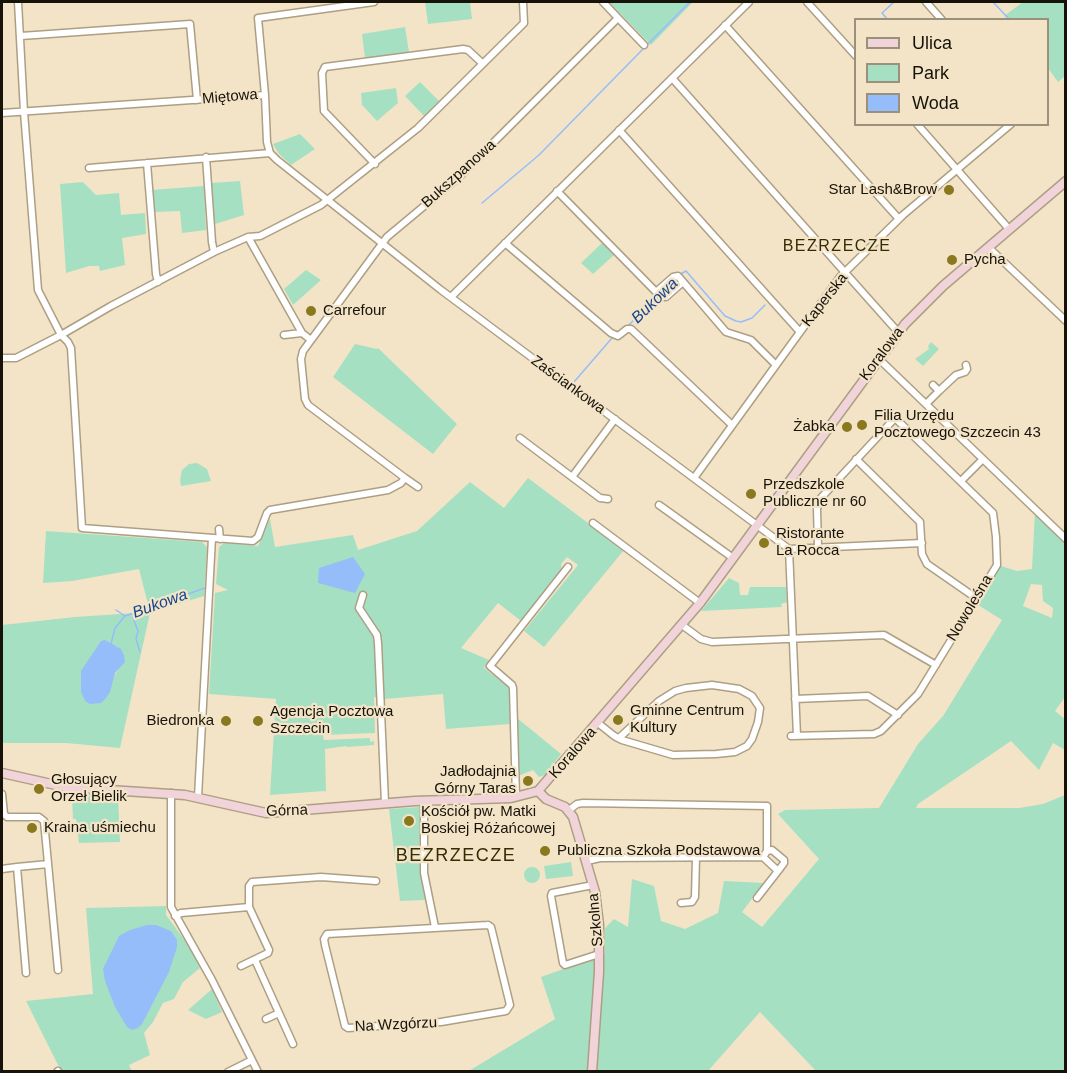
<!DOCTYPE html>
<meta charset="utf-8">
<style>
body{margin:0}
#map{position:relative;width:1067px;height:1073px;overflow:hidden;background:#f3e4c8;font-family:Arial,sans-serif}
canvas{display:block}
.frame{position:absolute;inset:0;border:3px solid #171309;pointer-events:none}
.legend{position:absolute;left:854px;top:18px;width:195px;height:108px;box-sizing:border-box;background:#f3e4c8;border:2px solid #9b907c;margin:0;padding:8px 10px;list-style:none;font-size:18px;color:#171309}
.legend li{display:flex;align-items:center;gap:12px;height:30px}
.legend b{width:30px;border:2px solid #9b907c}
</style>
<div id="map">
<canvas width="1067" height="1073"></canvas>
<div class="frame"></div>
<ul class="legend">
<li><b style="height:8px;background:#f0d4d9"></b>Ulica</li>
<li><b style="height:16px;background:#a6e0c2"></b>Park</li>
<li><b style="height:16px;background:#95bdfa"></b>Woda</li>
</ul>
</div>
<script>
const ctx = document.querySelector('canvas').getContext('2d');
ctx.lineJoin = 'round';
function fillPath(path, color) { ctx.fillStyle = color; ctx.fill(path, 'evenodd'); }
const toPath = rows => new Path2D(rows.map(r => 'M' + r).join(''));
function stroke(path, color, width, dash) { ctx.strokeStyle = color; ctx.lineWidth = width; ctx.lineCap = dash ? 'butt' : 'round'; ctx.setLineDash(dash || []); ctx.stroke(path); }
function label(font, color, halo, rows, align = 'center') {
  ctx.font = font + ' Arial,sans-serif'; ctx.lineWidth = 4.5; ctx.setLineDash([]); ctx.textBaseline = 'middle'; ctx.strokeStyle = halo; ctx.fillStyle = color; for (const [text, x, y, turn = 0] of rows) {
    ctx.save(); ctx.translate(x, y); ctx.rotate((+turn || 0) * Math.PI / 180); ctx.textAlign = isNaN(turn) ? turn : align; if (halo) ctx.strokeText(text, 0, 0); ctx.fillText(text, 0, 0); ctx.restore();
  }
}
const green = toPath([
 [425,2,470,2,472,19,428,24],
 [609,2,693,2,651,45],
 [1023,2,1065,2,1065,76,1058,82,1048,68,1048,20,1008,19,1004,16],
 [405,27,409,52,365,58,362,34],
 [420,82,439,101,424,116,405,96],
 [396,88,398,103,377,121,362,105,361,93],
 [300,134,315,149,291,165,279,154,273,144],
 [240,181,244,215,212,225,211,183],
 [83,182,96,195,119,193,121,215,145,213,146,234,122,238,125,265,100,271,99,266,89,266,66,273,60,184],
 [204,186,206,230,182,233,180,211,154,212,151,190],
 [602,243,614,255,593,274,581,263],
 [306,270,321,280,293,305,284,289],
 [931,342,939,349,923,366,915,359,929,349,928,346],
 [355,344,377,349,378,348,457,424,433,454,333,377],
 [197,463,207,469,211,481,181,486,180,480,182,470,189,464],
 [528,478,624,550,544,647,524,631,578,565,567,557,561,564,562,571,521,621,498,603,461,648,489,660,484,668,510,688,510,724,446,729,443,694,385,699,374,697,375,733,323,735,324,740,370,738,370,742,374,741,374,745,347,747,346,746,325,749,326,792,329,796,325,791,270,795,276,699,209,694,215,593,228,590,216,584,219,547,224,543,258,546,270,519,275,547,353,535,358,550,417,531,470,482,504,508],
 [1035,511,1065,543,1065,697,1055,711,1065,719,1065,750,1053,743,1039,770,1011,741,918,804,916,808,1019,808,1043,804,1065,795,1065,1071,816,1071,760,1012,708,1071,467,1072,555,1019,541,977,605,954,605,928,614,919,628,927,632,879,654,886,661,921,685,929,718,913,724,881,764,883,742,912,762,927,819,859,778,814,785,810,879,808,918,744,943,716,1002,620,978,605,1001,566,1017,571,1032,569],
 [1031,584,1042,585,1043,601,1053,608,1052,618,1023,606],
 [46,531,202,542,207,547,204,596,150,613,120,748,66,743,2,743,2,625,75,617,150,612,139,569,72,581,43,583],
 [115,646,118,647,118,670,114,676,108,694],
 [729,578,739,583,740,595,748,595,750,587,786,587,787,602,781,604,782,607,701,611],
 [517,718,561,754,545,775,539,777,533,770,518,776],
 [75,792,118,796,120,842,79,843,76,819,73,819,72,799],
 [420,807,419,861,425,900,400,901,389,809],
 [571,862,573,876,546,879,544,866],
 '524 875a8 8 0 1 1 16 0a8 8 0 1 1-16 0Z',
 [166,906,166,915,189,946,200,968,183,982,174,999,163,1003,153,1022,144,1033,150,1055,129,1065,132,1071,61,1071,26,1001,93,994,86,908],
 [212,989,222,1012,206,1019,188,1010]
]);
const water = toPath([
 [353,557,365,574,355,593,318,583,319,568],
 [105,640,121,649,124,655,125,662,115,673,110,692,106,698,101,703,90,704,85,701,81,692,81,671,101,641],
 [147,925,156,925,171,931,177,940,177,947,169,972,142,1024,138,1028,132,1030,127,1027,115,1007,105,981,103,969,119,936,130,930]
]);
const stream = toPath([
 [993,2,1010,20],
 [888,20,882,13,894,2],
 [647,45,690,2],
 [482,203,539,155,644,48],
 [679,275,686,271,725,316,736,321,741,322,752,318,765,305],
 [660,294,676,279],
 [628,326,656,297],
 [574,382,612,338],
 [116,610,125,616,205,588],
 [134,613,133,618,138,631,136,639,140,652],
 [111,644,115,628,125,616]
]);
const street = toPath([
 [523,2,524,23,418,128,321,205,260,236,248,237,214,252,111,306,61,335,68,342,71,348,82,528,253,541,258,537,267,513,270,510,388,490,401,483,405,478,308,405,305,399,301,359,303,351,387,237,459,177,618,18,603,2],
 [807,2,856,56],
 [926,2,942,20],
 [618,18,644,45],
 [725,25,899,219],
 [21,36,190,24,197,100],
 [672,78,898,332],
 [265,95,267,142,270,153,277,160,441,290,789,549,922,543],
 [2,113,265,95,258,18,374,2],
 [917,124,1009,229],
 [619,130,800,332],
 [206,157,212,242,214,252],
 [147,163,156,274,158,282],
 [375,164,324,111,322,73,325,67,463,49,468,50,482,63],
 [89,168,270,153],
 [557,191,661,297,666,297,683,282],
 [248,237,302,333],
 [505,243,611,333,618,336,627,329,631,329,732,425],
 [988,247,1066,321],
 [656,292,673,277,678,276,726,332,751,340,776,365],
 [451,297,749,2],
 [284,335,302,333,311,340],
 [2,358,16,358,61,335,38,290,24,112,18,2],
 [878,358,1066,539],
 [939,391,956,375,965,372,967,369,966,365],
 [926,404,939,391,933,385],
 [520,438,600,498,608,499],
 [856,459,920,522,922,554,927,564,976,598],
 [572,477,615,419],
 [405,478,418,487],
 [694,478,840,277,903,215,1011,124],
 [961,481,983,459],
 [659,505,733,558],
 [593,523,700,603],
 [219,529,220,539],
 [818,547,817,509,819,500,895,418],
 [789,549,797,736],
 [363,595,359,608,377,635,378,643,385,803],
 [682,625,701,639,712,642,884,635,936,665],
 [795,699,868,696,898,715],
 [598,723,613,735,616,737,622,740,673,755,716,754,735,752,747,746,752,739,758,722,760,708,752,696,739,689,712,685,686,688,675,691,659,701,619,738],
 [791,736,874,734,881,731,918,694,997,565,996,537,993,513,892,415],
 [171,793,171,907,212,980,258,1072],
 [2,794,4,814,7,817,39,817,44,821,58,970],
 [198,797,212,538],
 [516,797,513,688,512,685,490,666,568,567],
 [424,800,424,873,435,927],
 [569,810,577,804,583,803,767,806,767,851],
 [587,861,600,858,763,857,778,871,784,863,784,860,772,850,767,851,763,857],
 [2,869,17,867],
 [593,885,552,893,551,896,563,963,565,965,599,954],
 [757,898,778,871],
 [681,903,692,902,695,897,696,857],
 [175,916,181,913,249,907,249,886,252,882,321,877,376,881],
 [488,925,491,927,510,1005,506,1011,441,1022,348,1028,345,1026,325,945,324,939,327,934,488,925],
 [255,960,293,1044],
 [241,966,268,953,269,950,249,907],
 [26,973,17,867,48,864],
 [266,1019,279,1013],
 [57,1072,58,1071],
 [228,1072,252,1060]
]);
const secondary = toPath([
 [2,773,65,787,185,795,266,813,415,801,511,798,538,791,700,603,905,324,943,286,1066,181],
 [538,791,546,799,565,807,573,817,595,892,599,925,599,972,592,1072]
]);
const markers = [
 [949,190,6,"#89781d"],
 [952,260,6,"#89781d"],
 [311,311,6,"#89781d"],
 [862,425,6,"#89781d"],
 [847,427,6,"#89781d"],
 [751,494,6,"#89781d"],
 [764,543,6,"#89781d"],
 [618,720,6,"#89781d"],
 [226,721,6,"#89781d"],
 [258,721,6,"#89781d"],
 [528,781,6,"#89781d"],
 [39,789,6,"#89781d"],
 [409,821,6,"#89781d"],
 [32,828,6,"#89781d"],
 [545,851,6,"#89781d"]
];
const streetNames = [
 ["Miętowa",230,97,-5],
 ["Bukszpanowa",459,174,-42],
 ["Kaperska",825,300,-52],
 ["Koralowa",882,354,-53],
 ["Zaściankowa",568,385,36],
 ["Nowoleśna",970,608,-59],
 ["Koralowa",573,753,-49],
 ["Górna",287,811,-2],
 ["Szkolna",596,920,-95],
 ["Na Wzgórzu",396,1025,-3]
];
const poiNames = [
 ["Star Lash&Brow",937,190,"right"],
 ["Pycha",964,260],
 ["Carrefour",323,311],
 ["Filia Urzędu",874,416],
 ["Pocztowego Szczecin 43",874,433],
 ["Żabka",835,427,"right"],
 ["Przedszkole",763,485],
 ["Publiczne nr 60",763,502],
 ["Ristorante",776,534],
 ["La Rocca",776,551],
 ["Gminne Centrum",630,711],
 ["Kultury",630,728],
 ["Agencja Pocztowa",270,712],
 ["Szczecin",270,729],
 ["Biedronka",214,721,"right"],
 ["Jadłodajnia",516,772,"right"],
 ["Górny Taras",516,789,"right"],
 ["Głosujący",51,780],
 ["Orzeł Bielik",51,797],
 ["Kościół pw. Matki",421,812],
 ["Boskiej Różańcowej",421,829],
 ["Kraina uśmiechu",44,828],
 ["Publiczna Szkoła Podstawowa",557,851]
];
const neighbourhoodNames = [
 ["BEZRZECZE",837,247]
];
const waterNames = [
 ["Bukowa",655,301,-44],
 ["Bukowa",160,604,-20]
];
const quarterNames = [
 ["BEZRZECZE",456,856]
];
fillPath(green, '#a6e0c2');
fillPath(water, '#95bdfa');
stroke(stream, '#95bdfa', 1.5);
stroke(street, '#ad9f84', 9);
stroke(secondary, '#ad9f84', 11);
stroke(street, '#fff', 6);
stroke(secondary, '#f0d4d9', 8);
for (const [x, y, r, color] of markers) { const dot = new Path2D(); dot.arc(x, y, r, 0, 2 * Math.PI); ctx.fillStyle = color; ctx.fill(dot); stroke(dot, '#f3e4c8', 2); }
label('15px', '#171309', '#f3e4c8', streetNames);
label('15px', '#171309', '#f3e4c8', poiNames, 'left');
ctx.letterSpacing = '1.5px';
label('16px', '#352d02', '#f3e4c8', neighbourhoodNames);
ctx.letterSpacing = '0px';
label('italic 16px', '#15448a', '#f3e4c8', waterNames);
ctx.letterSpacing = '1.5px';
label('18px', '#352d02', '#f3e4c8', quarterNames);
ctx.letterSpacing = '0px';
</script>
